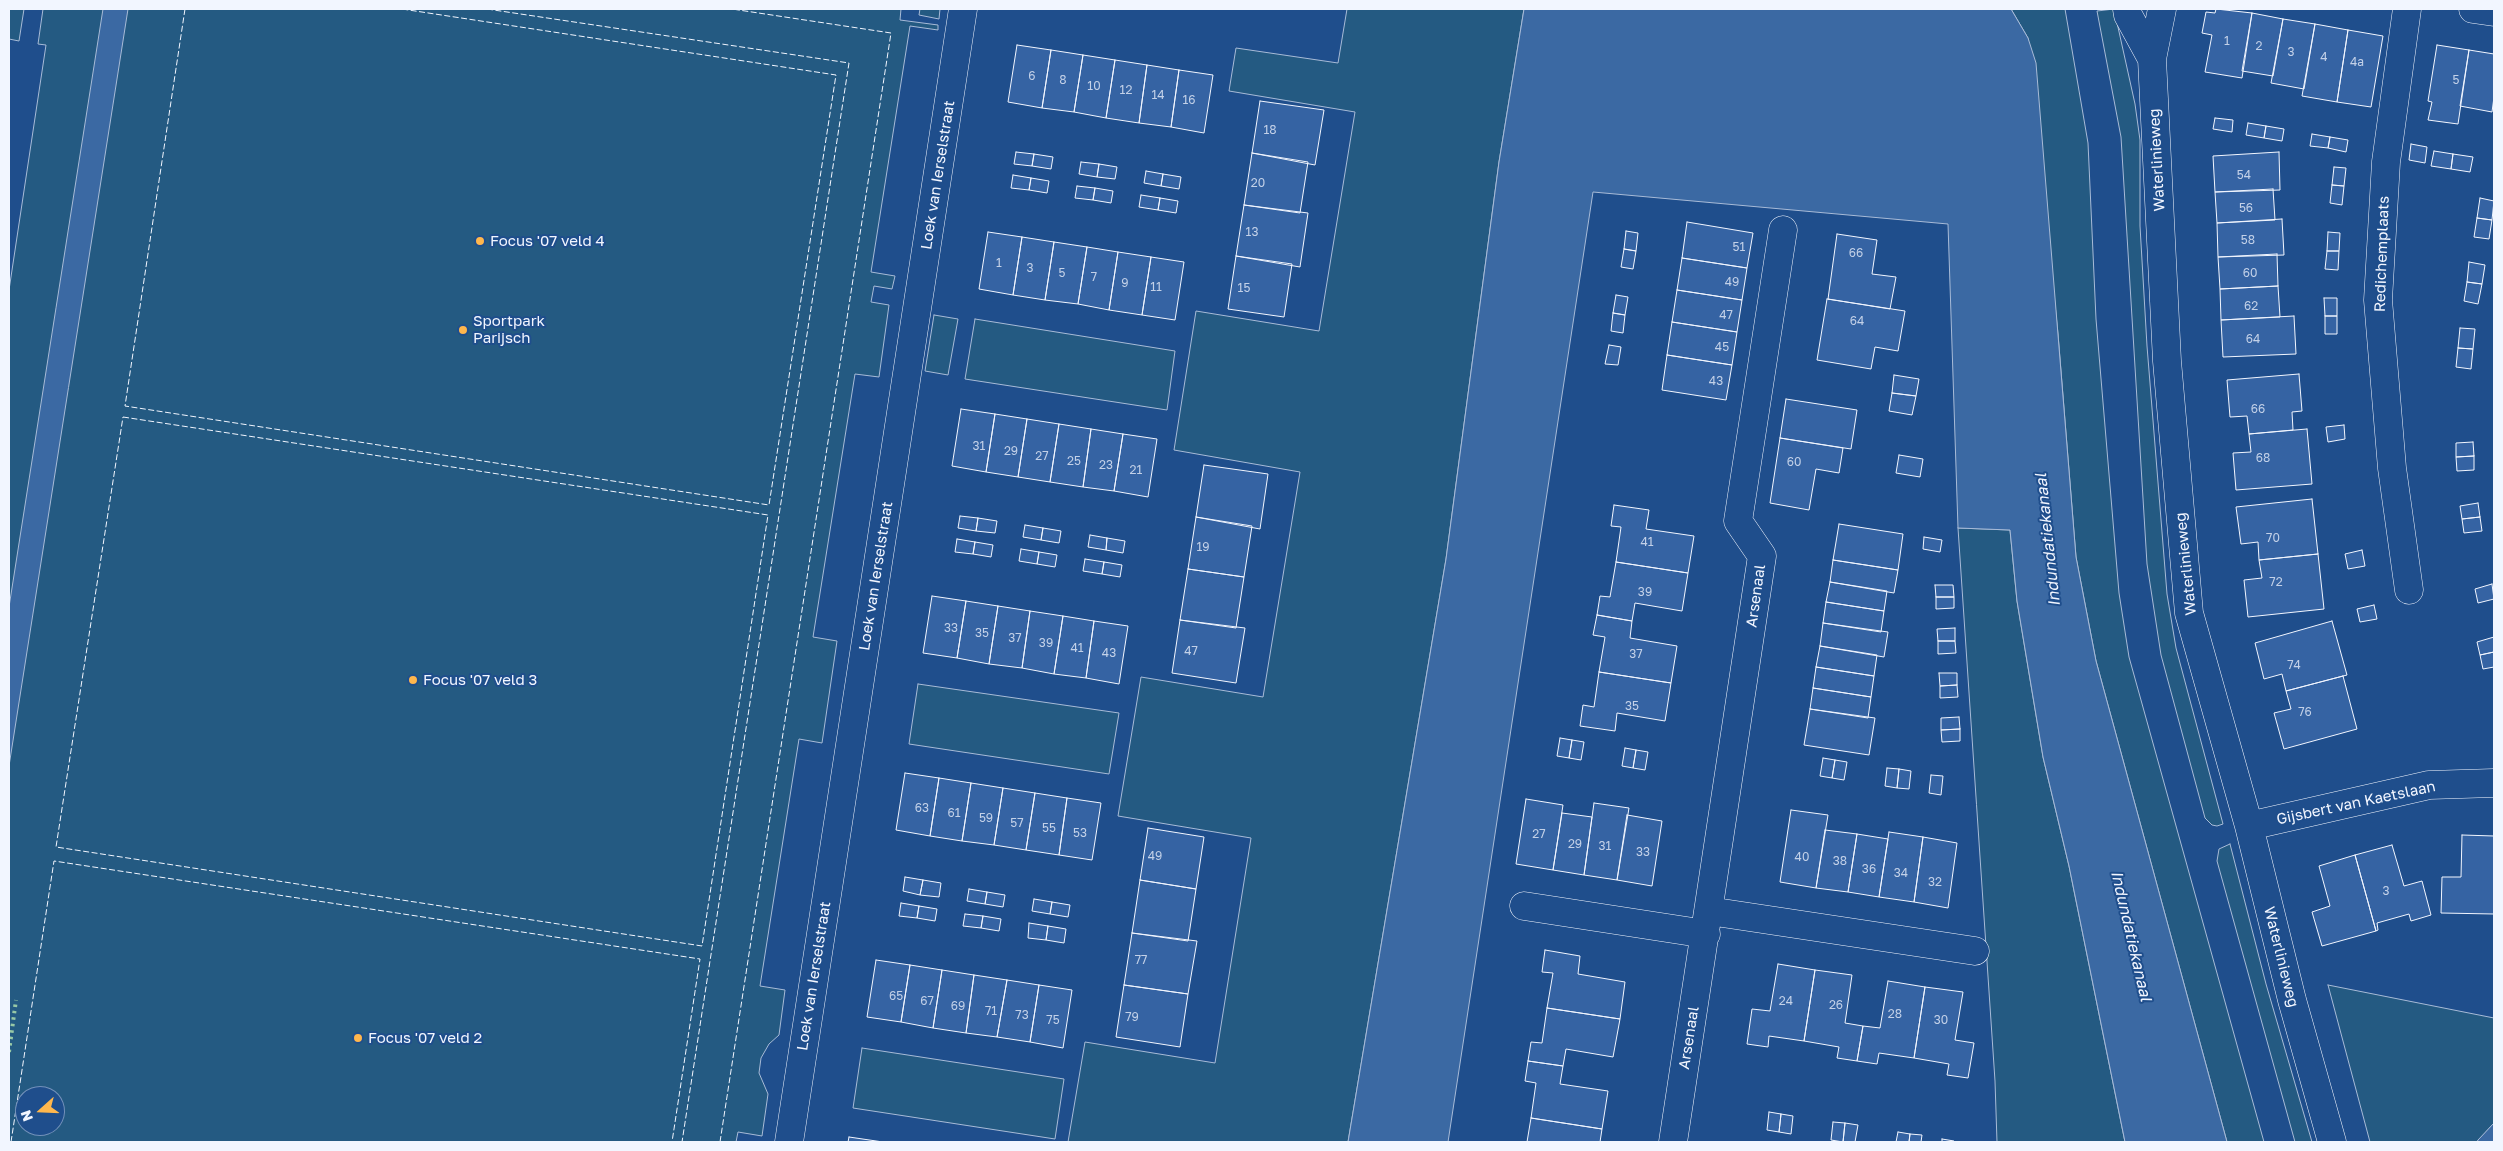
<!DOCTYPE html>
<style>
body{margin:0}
#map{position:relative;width:2503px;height:1151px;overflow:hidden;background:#1f4e8c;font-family:"Golos Text",sans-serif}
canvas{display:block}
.frame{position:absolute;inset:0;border:10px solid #f2f6ff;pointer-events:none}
.north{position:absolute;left:15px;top:1086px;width:50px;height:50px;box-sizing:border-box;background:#1f4e8c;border:1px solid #7391ba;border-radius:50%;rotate:250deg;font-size:14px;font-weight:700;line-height:20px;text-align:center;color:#f2f6ff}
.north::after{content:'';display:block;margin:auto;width:18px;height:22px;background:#ffb74d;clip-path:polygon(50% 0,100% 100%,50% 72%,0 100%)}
</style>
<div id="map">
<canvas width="2503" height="1151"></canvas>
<div class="frame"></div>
<div class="north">N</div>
</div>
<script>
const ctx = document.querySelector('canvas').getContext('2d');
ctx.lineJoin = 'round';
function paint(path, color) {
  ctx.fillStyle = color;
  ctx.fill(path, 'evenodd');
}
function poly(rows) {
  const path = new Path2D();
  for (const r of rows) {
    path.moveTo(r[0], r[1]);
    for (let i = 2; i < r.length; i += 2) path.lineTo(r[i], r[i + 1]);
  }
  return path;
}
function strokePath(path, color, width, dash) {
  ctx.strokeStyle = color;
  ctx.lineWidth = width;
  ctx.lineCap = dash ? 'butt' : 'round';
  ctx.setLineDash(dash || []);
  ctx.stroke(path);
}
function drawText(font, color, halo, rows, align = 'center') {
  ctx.font = font + ' "Golos Text",sans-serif';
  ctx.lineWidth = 4;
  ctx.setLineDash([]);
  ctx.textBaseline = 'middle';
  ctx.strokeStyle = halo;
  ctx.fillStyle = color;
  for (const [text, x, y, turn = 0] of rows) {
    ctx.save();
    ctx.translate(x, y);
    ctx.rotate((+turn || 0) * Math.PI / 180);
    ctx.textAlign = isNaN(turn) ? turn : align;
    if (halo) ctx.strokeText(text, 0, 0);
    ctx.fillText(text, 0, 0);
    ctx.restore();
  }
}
const green = poly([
 [9,9,24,9,19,41,9,39,9,9],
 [43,9,901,9,900,20,938,25,938,30,910,26,871,272,895,276,892,289,874,286,871,302,889,305,879,377,855,374,813,637,837,641,822,743,799,739,760,986,785,990,779,1035,769,1044,761,1058,759,1073,768,1094,762,1136,738,1132,736,1142,9,1142,9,290,46,45,38,44,43,9],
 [25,1096,55,1096,55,1126,25,1126,25,1096],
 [920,9,940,9,939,19,919,15,920,9],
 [1347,9,1524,9,1499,162,1446,559,1348,1142,1068,1142,1085,1042,1215,1063,1251,838,1118,816,1141,677,1263,697,1300,472,1174,450,1196,311,1319,331,1355,112,1229,91,1236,48,1338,63,1347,9],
 [2011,9,2065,9,2088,143,2096,319,2119,593,2129,657,2264,1142,2227,1142,2096,661,2076,557,2058,334,2028,38,2011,9],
 [2114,9,2135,104,2140,140,2140,226,2147,346,2167,594,2176,648,2223,824,2217,826,2212,825,2205,818,2161,655,2147,564,2121,137,2097,11,2114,9],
 [934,315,958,319,948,375,925,371,934,315],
 [975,319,1175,351,1167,410,965,379,975,319],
 [1958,528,2010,530,2017,601,2043,757,2069,866,2125,1142,1997,1142,1995,1081,1958,528],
 [918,684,1119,713,1109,774,909,744,918,684],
 [2230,844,2266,984,2312,1142,2295,1142,2217,861,2219,849,2230,844],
 [2328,985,2494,1018,2494,1123,2477,1142,2370,1142,2328,985],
 [862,1048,1064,1079,1055,1139,853,1108,862,1048]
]);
paint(green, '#245a82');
strokePath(green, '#a8bbd7', 1);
const water = poly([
 [103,9,128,9,9,766,9,607,103,9],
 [1524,9,2011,9,2028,38,2036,63,2076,557,2096,661,2227,1142,2125,1142,2069,866,2043,757,2017,601,2010,530,1958,528,1948,224,1593,192,1448,1142,1348,1142,1446,559,1499,162,1524,9],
 [2494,1123,2494,1142,2477,1142,2478,1140,2494,1123]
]);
paint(water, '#3b69a3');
strokePath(water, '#a8bbd7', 1);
const building = poly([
 [2216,9,2252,13,2242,78,2205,72,2212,35,2202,33,2206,12,2215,13,2216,9],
 [2252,13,2283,19,2273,76,2242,71,2252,13],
 [2283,19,2315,24,2304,89,2271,83,2283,19],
 [2315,24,2348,30,2337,102,2302,96,2315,24],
 [2348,30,2383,36,2371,107,2337,102,2348,30],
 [1017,45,1051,50,1042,108,1008,102,1017,45],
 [2437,45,2469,50,2458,124,2428,120,2432,102,2428,101,2437,45],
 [1051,50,1083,55,1074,112,1042,108,1051,50],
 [2469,50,2494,54,2494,97,2492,112,2460,106,2469,50],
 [1083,55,1115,60,1106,118,1074,112,1083,55],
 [1115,60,1147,65,1139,123,1106,118,1115,60],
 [1147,65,1179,70,1171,127,1139,123,1147,65],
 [1179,70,1213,75,1204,133,1171,127,1179,70],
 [1260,101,1324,110,1315,165,1252,153,1260,101],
 [2215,118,2233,120,2232,132,2213,129,2215,118],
 [2248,123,2266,126,2264,138,2246,135,2248,123],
 [2266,126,2284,129,2282,141,2264,138,2266,126],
 [2312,134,2330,137,2328,148,2310,146,2312,134],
 [2330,137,2348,140,2346,152,2328,148,2330,137],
 [2411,144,2427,147,2425,163,2409,160,2411,144],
 [2434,151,2453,154,2451,169,2431,166,2434,151],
 [1016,152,1034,154,1032,166,1014,164,1016,152],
 [2279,152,2280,190,2215,192,2213,156,2279,152],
 [1252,153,1308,162,1300,213,1244,205,1252,153],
 [1034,154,1053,157,1051,169,1032,166,1034,154],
 [2453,154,2473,157,2470,172,2451,169,2453,154],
 [1081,162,1099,164,1097,177,1079,174,1081,162],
 [1099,164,1117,167,1115,179,1097,177,1099,164],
 [2334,167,2346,168,2344,186,2332,185,2334,167],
 [1146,171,1163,174,1161,186,1144,183,1146,171],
 [1163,174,1181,177,1179,189,1161,186,1163,174],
 [1013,175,1031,178,1029,190,1011,188,1013,175],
 [1031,178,1049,181,1047,193,1029,190,1031,178],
 [2332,185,2344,186,2342,205,2330,203,2332,185],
 [1077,186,1095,188,1093,200,1075,198,1077,186],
 [1095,188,1113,191,1111,203,1093,200,1095,188],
 [2273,189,2275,220,2217,223,2215,192,2273,189],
 [1141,195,1160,198,1158,210,1139,207,1141,195],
 [1160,198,1178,201,1176,213,1158,210,1160,198],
 [2480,198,2494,201,2492,220,2477,218,2480,198],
 [1244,205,1308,213,1300,267,1236,256,1244,205],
 [2477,218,2492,220,2489,239,2474,237,2477,218],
 [2282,219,2284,255,2218,257,2217,223,2282,219],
 [1687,222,1753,233,1747,268,1682,258,1687,222],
 [1626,231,1638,233,1636,251,1624,249,1626,231],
 [988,232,1022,237,1013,295,979,289,988,232],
 [2328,232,2340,233,2339,251,2327,251,2328,232],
 [1837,234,1877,240,1872,274,1896,277,1890,309,1828,299,1837,234],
 [1022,237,1054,242,1045,300,1013,295,1022,237],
 [1054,242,1087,247,1078,304,1045,300,1054,242],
 [1087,247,1118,252,1109,310,1078,304,1087,247],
 [1624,249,1636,251,1633,269,1621,267,1624,249],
 [2327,251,2339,251,2338,270,2325,269,2327,251],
 [1118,252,1151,257,1142,315,1109,310,1118,252],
 [2277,254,2278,286,2220,289,2218,257,2277,254],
 [1236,256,1292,264,1284,317,1228,309,1236,256],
 [1151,257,1184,262,1175,320,1142,315,1151,257],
 [1682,258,1747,268,1742,300,1677,290,1682,258],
 [2469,262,2485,265,2482,284,2467,282,2469,262],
 [2467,282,2482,284,2478,304,2464,301,2467,282],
 [2278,286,2280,317,2221,320,2220,289,2278,286],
 [1677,290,1742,300,1737,332,1672,322,1677,290],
 [1616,295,1628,297,1625,315,1613,313,1616,295],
 [2324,298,2337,298,2337,316,2325,316,2324,298],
 [1827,299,1905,311,1898,351,1875,347,1871,369,1817,360,1827,299],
 [1613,313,1625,315,1623,333,1611,331,1613,313],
 [2294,316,2296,354,2223,357,2221,320,2294,316],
 [2325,316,2337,316,2337,334,2325,334,2325,316],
 [1672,322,1737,332,1732,365,1667,355,1672,322],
 [2460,328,2475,329,2473,349,2458,348,2460,328],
 [1609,345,1621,347,1618,365,1605,364,1609,345],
 [2458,348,2473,349,2471,369,2456,367,2458,348],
 [1667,355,1732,365,1726,400,1662,390,1667,355],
 [2299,374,2302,411,2292,412,2293,430,2249,434,2247,416,2230,417,2227,380,2299,374],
 [1894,375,1919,379,1916,396,1892,393,1894,375],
 [1892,393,1916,396,1912,415,1889,411,1892,393],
 [1786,399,1857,410,1851,449,1780,438,1786,399],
 [961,409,995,414,986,472,952,466,961,409],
 [995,414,1027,419,1018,477,986,472,995,414],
 [1027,419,1059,424,1050,482,1018,477,1027,419],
 [1059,424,1091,429,1083,487,1050,482,1059,424],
 [2344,425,2345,439,2328,442,2326,427,2344,425],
 [1091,429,1123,434,1114,491,1083,487,1091,429],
 [2307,429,2312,484,2236,490,2233,453,2251,452,2249,434,2307,429],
 [1123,434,1157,439,1148,497,1114,491,1123,434],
 [1780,438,1843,448,1839,473,1816,469,1809,510,1770,503,1780,438],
 [2473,442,2474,456,2456,457,2456,443,2473,442],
 [1899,455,1923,459,1920,477,1896,473,1899,455],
 [2474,456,2474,470,2457,471,2456,457,2474,456],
 [1204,465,1268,474,1260,529,1196,517,1204,465],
 [2312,499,2318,554,2259,560,2258,542,2241,544,2236,507,2312,499],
 [2478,503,2480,517,2462,519,2460,506,2478,503],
 [1614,505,1649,510,1646,529,1694,536,1688,573,1616,562,1621,527,1611,526,1614,505],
 [960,516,978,518,976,531,958,528,960,516],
 [1196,517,1252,526,1244,577,1188,569,1196,517],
 [2480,517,2482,531,2464,533,2462,519,2480,517],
 [978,518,997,521,995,533,976,531,978,518],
 [1839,524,1903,534,1898,570,1833,560,1839,524],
 [1025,525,1043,528,1041,540,1023,537,1025,525],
 [1043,528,1061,531,1059,543,1041,540,1043,528],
 [1090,535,1107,538,1106,550,1088,547,1090,535],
 [1924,537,1942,540,1940,552,1923,549,1924,537],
 [1107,538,1125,541,1123,553,1106,550,1107,538],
 [957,539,975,542,973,554,955,552,957,539],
 [975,542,993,545,991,557,973,554,975,542],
 [1021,549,1039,552,1037,564,1019,561,1021,549],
 [2362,550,2365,566,2348,569,2345,554,2362,550],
 [1039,552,1057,555,1055,567,1037,564,1039,552],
 [2318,554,2324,609,2248,617,2244,580,2262,578,2259,560,2318,554],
 [1085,559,1104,562,1102,574,1083,571,1085,559],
 [1833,560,1898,570,1894,593,1830,582,1833,560],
 [1104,562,1122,565,1120,577,1102,574,1104,562],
 [1616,562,1688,573,1682,611,1635,603,1632,621,1597,615,1600,596,1610,597,1616,562],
 [1188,569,1244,577,1236,628,1180,620,1188,569],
 [1830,582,1887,591,1884,611,1826,602,1830,582],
 [2492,584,2494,599,2478,603,2475,589,2492,584],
 [1935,585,1953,585,1954,597,1936,597,1935,585],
 [932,596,966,601,957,658,923,653,932,596],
 [1936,597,1954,597,1954,608,1936,609,1936,597],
 [966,601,998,606,989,664,957,658,966,601],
 [1826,602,1884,611,1881,632,1823,623,1826,602],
 [2374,605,2377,619,2360,622,2357,609,2374,605],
 [998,606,1030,611,1022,668,989,664,998,606],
 [1030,611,1063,616,1054,674,1022,668,1030,611],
 [1597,615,1632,621,1630,638,1677,646,1671,683,1599,672,1605,637,1593,635,1597,615],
 [1063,616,1094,621,1086,678,1054,674,1063,616],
 [1180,620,1245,628,1236,683,1172,673,1180,620],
 [1094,621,1128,626,1119,684,1086,678,1094,621],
 [2332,621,2347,675,2286,691,2282,674,2264,679,2255,643,2332,621],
 [1823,623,1888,632,1884,657,1820,646,1823,623],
 [1955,628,1955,641,1938,641,1937,629,1955,628],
 [2494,637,2494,652,2480,655,2477,642,2494,637],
 [1938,641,1955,641,1956,653,1938,654,1938,641],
 [1820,646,1877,655,1874,676,1816,667,1820,646],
 [2494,652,2494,667,2483,669,2480,655,2494,652],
 [1816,667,1874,676,1871,697,1813,688,1816,667],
 [1599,672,1671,683,1665,721,1617,713,1615,731,1580,726,1583,705,1594,707,1599,672],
 [1939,673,1957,673,1957,685,1940,686,1939,673],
 [2343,676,2357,729,2284,749,2274,713,2291,709,2286,691,2343,676],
 [1957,685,1958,697,1940,698,1940,686,1957,685],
 [1813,688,1871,697,1868,718,1810,709,1813,688],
 [1810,709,1875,718,1869,755,1804,745,1810,709],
 [1959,717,1960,729,1941,730,1941,718,1959,717],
 [1960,729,1960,741,1942,742,1941,730,1960,729],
 [1560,738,1572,740,1569,758,1557,756,1560,738],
 [1572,740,1584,742,1581,760,1569,758,1572,740],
 [1625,748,1636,750,1633,768,1622,766,1625,748],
 [1636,750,1648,752,1645,770,1633,768,1636,750],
 [1823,758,1835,760,1832,778,1820,776,1823,758],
 [1835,760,1847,762,1844,780,1832,778,1835,760],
 [1887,768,1899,769,1897,788,1885,786,1887,768],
 [1899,769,1911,771,1909,789,1897,788,1899,769],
 [905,773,939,778,930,836,896,830,905,773],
 [1931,775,1943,776,1941,795,1929,793,1931,775],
 [939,778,971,783,962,841,930,836,939,778],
 [971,783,1003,788,994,845,962,841,971,783],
 [1003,788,1035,793,1026,850,994,845,1003,788],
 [1035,793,1067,798,1059,855,1026,850,1035,793],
 [1067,798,1101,803,1092,860,1059,855,1067,798],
 [1526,799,1563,805,1553,870,1516,864,1526,799],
 [1594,803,1629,808,1617,880,1584,875,1594,803],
 [1791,810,1828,815,1816,888,1780,882,1791,810],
 [1562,813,1592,817,1584,875,1553,870,1562,813],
 [1627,815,1662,821,1652,886,1617,880,1627,815],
 [1148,828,1204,837,1196,889,1140,880,1148,828],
 [1825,830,1857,834,1848,892,1816,888,1825,830],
 [1889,832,1923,837,1914,902,1879,897,1889,832],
 [1857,834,1888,839,1879,897,1848,892,1857,834],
 [2462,835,2494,836,2494,914,2441,913,2442,877,2461,877,2462,835],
 [1923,837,1957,843,1948,908,1914,902,1923,837],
 [2392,845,2404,886,2422,881,2431,915,2411,921,2409,914,2377,923,2378,930,2376,931,2355,855,2392,845],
 [2355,855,2376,931,2322,946,2312,912,2330,906,2319,866,2355,855],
 [905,877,923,880,920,895,903,891,905,877],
 [923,880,941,883,939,897,920,895,923,880],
 [1140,880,1196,889,1188,941,1132,933,1140,880],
 [969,889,987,892,985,904,967,901,969,889],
 [987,892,1005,895,1003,907,985,904,987,892],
 [1034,899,1052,902,1050,914,1032,911,1034,899],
 [1052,902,1070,905,1068,917,1050,914,1052,902],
 [901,903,919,906,917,918,899,916,901,903],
 [919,906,937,909,935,921,917,918,919,906],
 [965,914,983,916,981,928,963,926,965,914],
 [983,916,1001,919,999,931,981,928,983,916],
 [1029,923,1048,926,1046,940,1028,938,1029,923],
 [1048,926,1066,929,1064,943,1046,940,1048,926],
 [1132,933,1197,941,1188,994,1124,985,1132,933],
 [1545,950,1580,956,1578,974,1625,982,1620,1019,1547,1008,1553,973,1542,972,1545,950],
 [876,960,910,965,901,1022,867,1017,876,960],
 [1778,964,1815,970,1804,1041,1769,1036,1768,1047,1747,1044,1752,1009,1770,1011,1778,964],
 [910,965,942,970,933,1028,901,1022,910,965],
 [942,970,974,975,966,1033,933,1028,942,970],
 [1815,970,1852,975,1845,1023,1863,1026,1857,1061,1837,1058,1839,1047,1804,1041,1815,970],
 [974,975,1007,980,997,1037,966,1033,974,975],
 [1007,980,1039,985,1030,1042,997,1037,1007,980],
 [1888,981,1925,987,1914,1058,1879,1053,1877,1064,1857,1061,1863,1026,1880,1028,1888,981],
 [1039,985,1072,990,1063,1048,1030,1042,1039,985],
 [1124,985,1188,994,1180,1047,1116,1037,1124,985],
 [1925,987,1963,992,1955,1040,1974,1043,1968,1078,1947,1075,1949,1064,1914,1058,1925,987],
 [1547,1008,1620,1019,1613,1057,1566,1049,1563,1066,1528,1061,1531,1042,1542,1043,1547,1008],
 [1528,1061,1563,1066,1560,1084,1608,1091,1602,1129,1531,1118,1536,1083,1525,1081,1528,1061],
 [1769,1112,1781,1114,1779,1132,1767,1130,1769,1112],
 [1781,1114,1793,1116,1791,1134,1779,1132,1781,1114],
 [1531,1118,1602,1129,1600,1142,1527,1142,1531,1118],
 [1833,1122,1845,1123,1843,1142,1831,1140,1833,1122],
 [1845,1123,1858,1125,1855,1142,1843,1142,1845,1123],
 [1898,1132,1910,1134,1909,1142,1896,1142,1898,1132],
 [1910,1134,1922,1135,1921,1142,1909,1142,1910,1134],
 [849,1137,883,1142,848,1142,849,1137],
 [1942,1139,1954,1141,1954,1142,1942,1142,1942,1139]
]);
paint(building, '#3563a3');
strokePath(building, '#f2f6ff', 1);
const minor = poly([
 [2127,9,2128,15,2152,59],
 [2162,9,2152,59,2167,361,2189,613,2249,826,2292,1000,2332,1142],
 [2407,9,2386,162,2378,300,2392,468,2409,590],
 [2473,9,2494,12],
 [2249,826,2429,785,2494,783],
 [1524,906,1706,934],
 [1709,911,1975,951],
 [789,1142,963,9],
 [1673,1142,1762,556,1738,521,1783,230]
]);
strokePath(minor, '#f2f6ff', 29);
strokePath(minor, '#1f4e8c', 28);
strokePath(poly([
 [9,1052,16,1000]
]), '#97c8a6', 4, [2.5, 4]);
strokePath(poly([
 [185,9,125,406,769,505,836,75,402,9],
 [487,9,849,63,682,1142],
 [123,417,768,515,702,946,56,847,123,417],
 [11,1142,54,861,700,959,672,1142],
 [720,1142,891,33,732,9]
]), '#f2f6ff', 1, [6, 2.5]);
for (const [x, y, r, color] of [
 [480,241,5,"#ffb74d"],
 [463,330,5,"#ffb74d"],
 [413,680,5,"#ffb74d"],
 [358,1038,5,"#ffb74d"]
]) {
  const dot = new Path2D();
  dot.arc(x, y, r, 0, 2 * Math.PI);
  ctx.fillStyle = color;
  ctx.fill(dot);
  strokePath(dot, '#1f4e8c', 2);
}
drawText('12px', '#c3d1e8', null, [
 ["1",2227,41],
 ["2",2259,46],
 ["3",2291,52],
 ["4",2324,57],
 ["4a",2357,62],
 ["6",1032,76],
 ["8",1063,80],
 ["5",2456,80],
 ["10",1094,86],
 ["12",1126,90],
 ["14",1158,95],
 ["16",1189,100],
 ["18",1270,130],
 ["54",2244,175],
 ["20",1258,183],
 ["56",2246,208],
 ["13",1252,232],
 ["58",2248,240],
 ["51",1739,247],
 ["66",1856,253],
 ["1",999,263],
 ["3",1030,268],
 ["5",1062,273],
 ["60",2250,273],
 ["7",1094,277],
 ["49",1732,282],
 ["9",1125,283],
 ["11",1156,287],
 ["15",1244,288],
 ["62",2251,306],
 ["47",1726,315],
 ["64",1857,321],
 ["64",2253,339],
 ["45",1722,347],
 ["43",1716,381],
 ["66",2258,409],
 ["31",979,446],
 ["29",1011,451],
 ["27",1042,456],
 ["68",2263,458],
 ["25",1074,461],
 ["60",1794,462],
 ["23",1106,465],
 ["21",1136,470],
 ["70",2273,538],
 ["41",1647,542],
 ["19",1203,547],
 ["72",2276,582],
 ["39",1645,592],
 ["33",951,628],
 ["35",982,633],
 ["37",1015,638],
 ["39",1046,643],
 ["41",1077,648],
 ["47",1191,651],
 ["43",1109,653],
 ["37",1636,654],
 ["74",2294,665],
 ["35",1632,706],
 ["76",2305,712],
 ["63",922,808],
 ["61",954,813],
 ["59",986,818],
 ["57",1017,823],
 ["55",1049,828],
 ["53",1080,833],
 ["27",1539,834],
 ["29",1575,844],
 ["31",1605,846],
 ["33",1643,852],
 ["49",1155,856],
 ["40",1802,857],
 ["38",1840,861],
 ["36",1869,869],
 ["34",1901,873],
 ["32",1935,882],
 ["3",2386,891],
 ["77",1141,960],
 ["65",896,996],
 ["67",927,1001],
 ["24",1786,1001],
 ["26",1836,1005],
 ["69",958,1006],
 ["71",991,1011],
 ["28",1895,1014],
 ["73",1022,1015],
 ["79",1132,1017],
 ["75",1053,1020],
 ["30",1941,1020]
]);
drawText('15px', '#f2f6ff', '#1f4e8c', [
 ["Waterlinieweg",2157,160,-93],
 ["Loek van Ierselstraat",938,175,-81],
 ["Redichemplaats",2382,254,-88],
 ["Waterlinieweg",2186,564,-96],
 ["Loek van Ierselstraat",876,576,-81],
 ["Arsenaal",1756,596,-82],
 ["Gijsbert van Kaetslaan",2356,803,-12],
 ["Waterlinieweg",2281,957,76],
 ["Loek van Ierselstraat",814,976,-81],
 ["Arsenaal",1689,1038,-81]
]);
drawText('15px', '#f2f6ff', '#1f4e8c', [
 ["Focus '07 veld 4",490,241],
 ["Sportpark",473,321],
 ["Parijsch",473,338],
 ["Focus '07 veld 3",423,680],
 ["Focus '07 veld 2",368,1038]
], 'left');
drawText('italic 16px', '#f2f6ff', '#1f4e8c', [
 ["Indundatiekanaal",2048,540,-96],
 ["Indundatiekanaal",2131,936,77]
]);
</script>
